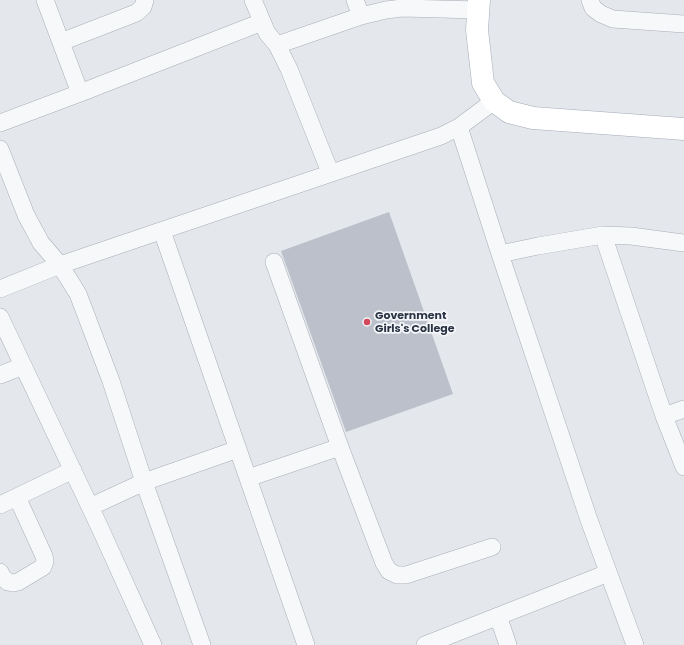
<!DOCTYPE html>
<style>
body{margin:0}
canvas{display:block;background:#e4e7ec}
</style>
<canvas width="684" height="645"></canvas>
<script>
const ctx = document.querySelector('canvas').getContext('2d');
ctx.lineJoin = 'round';
function paint(path, color) {
  ctx.fillStyle = color;
  ctx.fill(path, 'evenodd');
}
function poly(rows) {
  const path = new Path2D();
  for (const r of rows) {
    path.moveTo(r[0], r[1]);
    for (let i = 2; i < r.length; i += 2) path.lineTo(r[i], r[i + 1]);
  }
  return path;
}
function strokePath(path, color, width, dash) {
  ctx.strokeStyle = color;
  ctx.lineWidth = width;
  ctx.lineCap = dash ? 'butt' : 'round';
  ctx.setLineDash(dash || []);
  ctx.stroke(path);
}
function drawText(font, color, halo, rows, align = 'center') {
  ctx.font = font + ' Poppins,sans-serif';
  ctx.lineWidth = 3.5;
  ctx.setLineDash([]);
  ctx.textBaseline = 'middle';
  ctx.strokeStyle = halo;
  ctx.fillStyle = color;
  for (const [text, x, y, turn = 0] of rows) {
    ctx.save();
    ctx.translate(x, y);
    ctx.rotate((+turn || 0) * Math.PI / 180);
    ctx.textAlign = isNaN(turn) ? turn : align;
    if (halo) ctx.strokeText(text, 0, 0);
    ctx.fillText(text, 0, 0);
    ctx.restore();
  }
}
paint(poly([
 [389,212,453,394,346,432,281,251]
]), '#bbc0ca');
const minor = poly([
 [253,0,267,33,277,45,289,69,330,172],
 [355,0,361,16],
 [590,0,593,8,601,14,613,19,684,24],
 [61,42,136,13,143,7,145,0],
 [277,45,361,16,386,10,402,8,478,10],
 [80,93,262,22],
 [0,123,80,93,45,0],
 [459,127,500,254,589,520,635,645],
 [0,149,26,215,41,243,60,265,78,294,111,381,144,482,202,645],
 [162,231,306,645],
 [603,235,664,416],
 [500,254,538,246,603,235,631,236,684,243],
 [274,262,340,447,384,563,389,571,397,575,406,575,492,547],
 [0,289,60,265,441,136,459,127,494,101],
 [0,317,100,528,153,645],
 [0,375,23,366],
 [684,409,664,416,684,467],
 [248,478,340,447],
 [0,505,73,470],
 [90,507,144,482,238,449],
 [0,572,3,578,8,582,13,583,18,582,43,567,45,561,44,556,17,497],
 [498,616,508,645],
 [425,645,608,573]
]);
const major = poly([
 [479,0,477,30,483,83,494,101,509,112,533,118,684,129]
]);
strokePath(minor, '#a9aeb7', 18);
strokePath(major, '#a3abb8', 23);
strokePath(minor, '#f7f8fa', 17);
strokePath(major, '#fff', 22);
for (const [x, y, r, color] of [
 [367,322,4,"#d1495b"]
]) {
  const dot = new Path2D();
  dot.arc(x, y, r, 0, 2 * Math.PI);
  ctx.fillStyle = color;
  ctx.fill(dot);
  strokePath(dot, '#f4f6f9', 1.5);
}
drawText('bold 11px', '#2b3445', '#f4f6f9', [
 ["Government",375,316],
 ["Girls's College",375,329]
], 'left');
</script>
